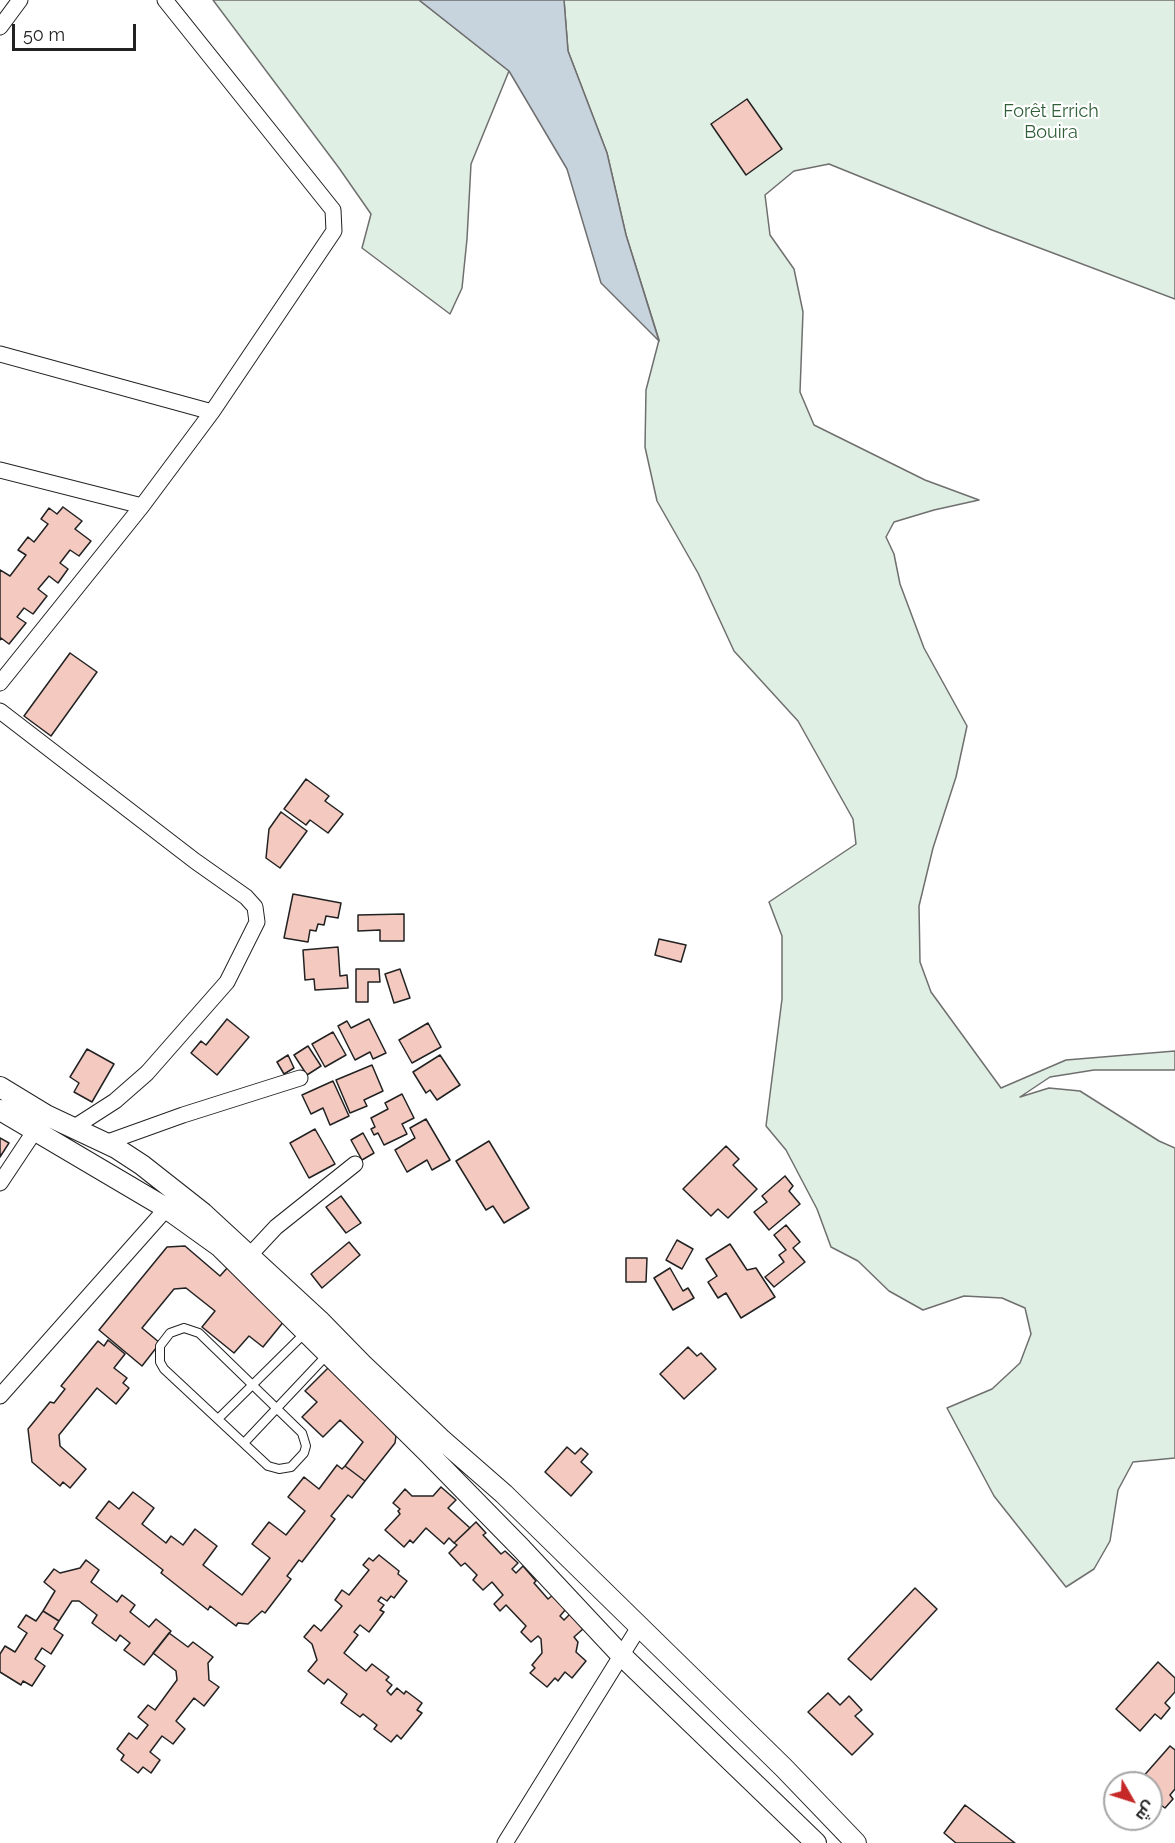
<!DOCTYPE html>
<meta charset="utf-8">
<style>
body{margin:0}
#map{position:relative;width:1175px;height:1843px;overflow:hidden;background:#fff;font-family:Raleway,Cairo,sans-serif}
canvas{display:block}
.north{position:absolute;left:1103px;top:1771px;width:60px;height:60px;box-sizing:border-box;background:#fff;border:2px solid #a7a7a7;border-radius:50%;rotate:129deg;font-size:16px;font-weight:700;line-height:24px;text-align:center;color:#222}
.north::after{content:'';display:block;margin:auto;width:21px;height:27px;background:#c62828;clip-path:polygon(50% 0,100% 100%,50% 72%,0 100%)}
.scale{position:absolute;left:12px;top:24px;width:124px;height:27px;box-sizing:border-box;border:3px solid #222;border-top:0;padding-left:8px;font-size:18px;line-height:21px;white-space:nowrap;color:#222;-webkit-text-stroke:4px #fff;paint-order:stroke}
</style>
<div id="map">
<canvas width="1175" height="1843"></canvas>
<div class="north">ش</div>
<div class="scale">50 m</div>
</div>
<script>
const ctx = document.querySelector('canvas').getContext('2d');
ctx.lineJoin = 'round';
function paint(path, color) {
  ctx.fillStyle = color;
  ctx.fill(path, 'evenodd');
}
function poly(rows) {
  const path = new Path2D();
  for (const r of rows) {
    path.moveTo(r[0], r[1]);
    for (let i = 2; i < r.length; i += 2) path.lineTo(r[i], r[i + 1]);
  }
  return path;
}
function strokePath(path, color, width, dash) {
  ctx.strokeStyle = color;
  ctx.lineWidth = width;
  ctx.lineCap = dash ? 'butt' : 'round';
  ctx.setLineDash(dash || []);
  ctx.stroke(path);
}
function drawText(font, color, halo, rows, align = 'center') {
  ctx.font = font + ' Raleway,sans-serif';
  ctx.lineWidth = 4.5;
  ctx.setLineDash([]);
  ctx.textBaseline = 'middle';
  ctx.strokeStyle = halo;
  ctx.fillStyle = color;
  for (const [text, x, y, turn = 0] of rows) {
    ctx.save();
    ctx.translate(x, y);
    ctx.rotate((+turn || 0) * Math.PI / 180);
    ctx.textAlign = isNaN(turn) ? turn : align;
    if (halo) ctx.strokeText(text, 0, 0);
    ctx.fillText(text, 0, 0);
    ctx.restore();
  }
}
const green = poly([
 [213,0,419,0,509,71,471,164,467,239,462,288,450,314,362,248,371,214,339,168,213,0],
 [564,0,1175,0,1175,299,992,230,829,164,794,171,765,195,770,235,794,269,803,312,800,392,814,425,925,480,979,500,934,510,894,522,886,537,894,554,900,584,924,648,967,726,956,777,933,848,919,906,920,962,931,992,1001,1088,1066,1060,1175,1051,1175,1070,1094,1070,1050,1077,1020,1097,1049,1088,1080,1091,1159,1141,1175,1148,1175,1458,1133,1462,1118,1490,1110,1541,1094,1569,1066,1587,994,1496,947,1408,992,1389,1020,1363,1031,1334,1025,1308,1002,1298,964,1296,923,1310,889,1291,858,1261,831,1247,817,1209,786,1150,766,1126,782,999,782,936,769,902,856,844,853,819,798,721,734,651,698,573,657,501,645,447,646,390,659,340,626,235,607,153,568,51,564,0]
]);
paint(green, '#e0efe3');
strokePath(green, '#6f6f6f', 1.5);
const water = poly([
 [419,0,564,0,568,51,607,153,626,235,659,341,601,283,567,169,509,71,419,0]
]);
paint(water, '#c7d3dd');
strokePath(water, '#6f6f6f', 1.5);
const building = poly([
 [747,99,782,149,746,175,711,124,747,99],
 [63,507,82,521,75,529,91,541,79,556,70,550,60,563,68,569,58,583,49,576,38,589,47,596,33,614,24,608,17,617,26,623,9,644,1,638,0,640,0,570,10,576,26,555,18,550,28,537,34,542,48,524,41,519,49,508,57,514,63,507],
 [70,653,97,672,51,736,24,716,70,653],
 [306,779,329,796,325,801,343,814,328,833,310,820,306,825,284,809,306,779],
 [281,812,307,831,280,868,266,858,269,829,281,812],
 [293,894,341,903,338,918,326,916,324,925,318,924,316,931,310,930,308,942,284,938,293,894],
 [404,914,404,941,380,941,380,930,358,931,358,915,404,914],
 [659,939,686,945,681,962,655,955,659,939],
 [338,947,340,976,347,975,348,988,315,990,314,979,305,980,303,950,338,947],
 [356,969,379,969,380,982,368,982,368,1002,356,1002,356,969],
 [400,969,410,998,394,1003,385,974,400,969],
 [227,1019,249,1037,217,1075,191,1053,201,1041,206,1045,227,1019],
 [369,1019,386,1053,373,1059,370,1052,355,1060,338,1026,347,1021,351,1028,369,1019],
 [428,1023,441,1047,412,1063,399,1040,428,1023],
 [333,1032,346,1055,325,1067,312,1044,333,1032],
 [308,1046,321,1066,307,1075,294,1055,308,1046],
 [87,1049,114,1064,92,1102,74,1092,79,1083,70,1077,87,1049],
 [288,1055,294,1068,284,1074,277,1062,288,1055],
 [440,1055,460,1085,437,1100,430,1090,426,1093,413,1072,440,1055],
 [372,1065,383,1091,364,1100,367,1106,350,1113,336,1080,372,1065],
 [333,1081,349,1116,330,1125,323,1108,311,1114,302,1095,333,1081],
 [402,1094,414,1118,402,1124,407,1134,384,1145,378,1133,374,1135,371,1129,375,1127,371,1118,388,1109,385,1103,402,1094],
 [426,1119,450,1160,432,1170,427,1160,407,1172,395,1150,415,1138,410,1128,426,1119],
 [315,1129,335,1164,309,1178,290,1143,315,1129],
 [363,1133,374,1153,362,1160,351,1140,363,1133],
 [0,1138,9,1143,0,1157,0,1138],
 [489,1141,529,1208,504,1223,493,1206,486,1210,456,1161,489,1141],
 [726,1146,739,1159,733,1165,757,1189,728,1218,718,1209,711,1216,683,1189,726,1146],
 [785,1176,793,1186,789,1191,800,1204,769,1230,754,1212,767,1202,762,1196,785,1176],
 [341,1196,361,1223,346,1233,326,1207,341,1196],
 [786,1225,800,1242,793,1248,805,1262,774,1287,765,1277,784,1262,779,1255,786,1250,774,1235,786,1225],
 [677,1240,693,1249,682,1269,666,1260,677,1240],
 [349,1242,360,1255,322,1288,311,1274,349,1242],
 [730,1244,747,1270,756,1268,775,1297,741,1318,726,1293,718,1298,708,1282,717,1276,706,1259,730,1244],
 [185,1246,220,1276,228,1267,254,1288,251,1292,285,1320,263,1347,249,1336,234,1353,202,1327,215,1311,186,1288,174,1289,142,1328,160,1343,142,1366,99,1330,167,1247,185,1246],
 [626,1258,647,1258,646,1282,626,1282,626,1258],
 [670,1268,683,1291,688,1288,694,1298,673,1310,654,1278,670,1268],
 [108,1340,125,1354,114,1368,127,1378,123,1383,129,1388,116,1404,97,1388,59,1435,60,1446,86,1469,70,1488,63,1482,60,1486,32,1462,28,1429,50,1402,54,1403,65,1389,61,1386,98,1341,104,1346,108,1340],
 [688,1347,697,1356,701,1353,716,1369,684,1399,660,1374,688,1347],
 [330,1366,396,1436,395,1443,365,1481,345,1466,363,1442,340,1420,323,1437,302,1417,317,1402,305,1391,330,1366],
 [567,1447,575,1454,581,1448,588,1454,581,1462,592,1472,571,1496,545,1472,567,1447],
 [337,1465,342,1469,345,1466,365,1481,352,1498,348,1495,331,1516,335,1519,302,1562,299,1560,287,1576,291,1579,265,1613,262,1611,248,1624,238,1623,236,1626,210,1606,208,1610,161,1573,163,1570,96,1518,109,1501,119,1509,133,1492,154,1508,142,1524,166,1543,171,1536,183,1545,195,1529,217,1546,203,1565,242,1595,270,1558,252,1544,269,1522,286,1535,305,1511,288,1497,304,1477,319,1489,337,1465],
 [441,1487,456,1500,448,1508,470,1528,454,1543,449,1538,444,1544,426,1528,413,1543,410,1540,404,1547,385,1530,400,1514,398,1511,400,1509,393,1503,405,1489,412,1496,433,1496,441,1487],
 [476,1522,486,1533,483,1535,501,1554,505,1551,518,1563,512,1569,516,1573,523,1566,536,1581,534,1583,548,1599,553,1595,566,1609,560,1616,564,1620,570,1614,583,1629,574,1637,578,1642,576,1652,586,1661,572,1678,565,1672,558,1681,555,1678,547,1687,530,1673,535,1668,532,1665,542,1653,541,1639,538,1636,531,1642,521,1632,526,1626,506,1605,500,1611,494,1604,503,1595,492,1582,483,1590,473,1580,477,1575,465,1563,461,1566,449,1553,457,1545,454,1543,476,1522],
 [379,1555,399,1571,398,1574,407,1581,394,1598,391,1596,387,1601,381,1597,378,1601,384,1605,380,1610,384,1612,369,1632,360,1625,354,1632,358,1635,344,1653,366,1671,372,1664,389,1677,386,1680,392,1685,387,1691,391,1695,397,1688,404,1694,406,1691,422,1703,417,1710,422,1713,401,1739,397,1735,391,1742,374,1729,377,1725,363,1714,360,1717,341,1703,347,1694,328,1679,324,1684,308,1671,317,1660,312,1644,304,1637,314,1625,321,1631,342,1606,335,1600,342,1590,349,1595,369,1570,363,1565,369,1558,373,1561,379,1555],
 [86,1560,99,1570,91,1582,117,1602,122,1595,135,1605,130,1612,149,1627,156,1619,171,1631,144,1665,124,1650,130,1643,120,1635,116,1641,92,1623,97,1615,79,1601,72,1601,59,1621,43,1611,55,1591,44,1582,54,1569,60,1573,80,1568,86,1560],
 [915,1588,937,1609,871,1680,848,1659,915,1588],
 [43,1611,59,1621,54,1629,63,1635,51,1654,42,1648,35,1659,45,1666,32,1686,23,1681,21,1685,0,1672,0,1654,5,1646,15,1652,27,1633,18,1627,26,1615,36,1621,43,1611],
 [169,1633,188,1647,193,1642,213,1657,208,1663,209,1680,219,1687,204,1706,194,1698,176,1721,185,1729,173,1744,162,1736,150,1752,160,1760,151,1773,143,1767,138,1773,121,1760,124,1755,117,1749,129,1733,137,1739,148,1725,138,1717,148,1705,155,1710,177,1680,176,1671,153,1653,169,1633],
 [1158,1662,1175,1678,1175,1692,1165,1703,1170,1708,1161,1719,1155,1714,1140,1731,1116,1709,1158,1662],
 [828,1693,840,1705,849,1696,862,1710,855,1716,873,1734,852,1755,808,1712,828,1693],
 [1170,1746,1175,1750,1175,1789,1170,1795,1173,1799,1165,1808,1161,1805,1153,1814,1151,1812,1151,1791,1153,1789,1151,1783,1146,1783,1141,1779,1170,1746],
 [965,1805,1015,1843,956,1843,944,1833,965,1805]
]);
paint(building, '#f3c9c0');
strokePath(building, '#222', 1.5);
const service = poly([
 [184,1328,199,1333,302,1433,306,1446,304,1453,291,1467,279,1469,268,1466,164,1369,160,1362,160,1346,170,1333,184,1328],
 [218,1419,305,1333],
 [244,1443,326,1356]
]);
const minor = poly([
 [0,27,20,0],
 [0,354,212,412,334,231,333,210,165,0],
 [0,470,142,506],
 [0,683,142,506,212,412],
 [0,711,195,861,246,897,255,907,257,922,227,982,147,1073,115,1101,73,1128],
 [105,1143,183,1115,300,1078],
 [0,1183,40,1123],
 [249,1256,276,1227,355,1164],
 [0,1396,174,1200],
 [505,1843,639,1627]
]);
const tertiary = poly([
 [0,1087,46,1115,116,1148,142,1165,203,1213,319,1320,362,1364,441,1439,504,1494,784,1768,856,1843],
 [0,1110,166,1208,219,1246,429,1454,521,1548,621,1655,816,1843]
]);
strokePath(service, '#222', 10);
strokePath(minor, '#222', 17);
strokePath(tertiary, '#222', 22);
strokePath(service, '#fff', 8);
strokePath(minor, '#fff', 15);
strokePath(tertiary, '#fff', 20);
drawText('18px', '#2f5e38', '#fff', [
 ["Forêt Errich",1051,112],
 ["Bouira",1051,133]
]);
</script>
